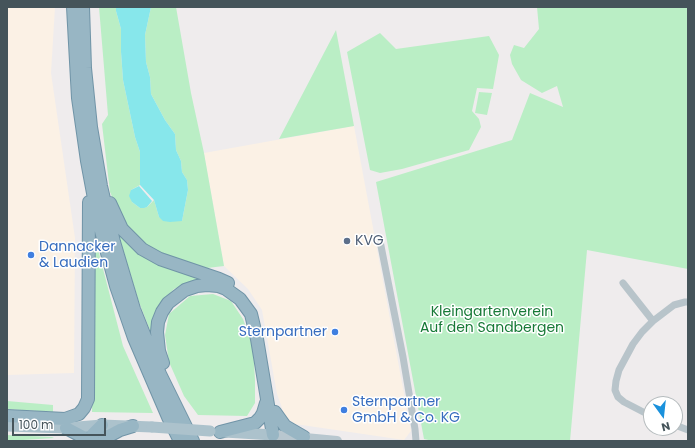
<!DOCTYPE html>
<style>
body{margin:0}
#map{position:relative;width:695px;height:448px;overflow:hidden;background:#efeced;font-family:Poppins,sans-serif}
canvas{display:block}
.frame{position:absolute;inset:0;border:8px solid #45545a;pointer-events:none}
.north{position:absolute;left:643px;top:396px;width:40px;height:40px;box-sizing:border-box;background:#fff;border:1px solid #b5bbbd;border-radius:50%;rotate:165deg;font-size:11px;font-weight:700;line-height:16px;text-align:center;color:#45545a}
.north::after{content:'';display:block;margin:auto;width:14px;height:18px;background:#1a91dc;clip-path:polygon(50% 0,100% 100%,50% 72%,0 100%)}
.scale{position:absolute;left:12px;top:418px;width:94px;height:18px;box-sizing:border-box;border:2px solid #45545a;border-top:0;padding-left:5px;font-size:12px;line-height:14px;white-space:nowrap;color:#45545a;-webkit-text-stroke:3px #fff;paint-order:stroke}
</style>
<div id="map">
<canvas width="695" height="448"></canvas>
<div class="frame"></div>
<div class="north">N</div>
<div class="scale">100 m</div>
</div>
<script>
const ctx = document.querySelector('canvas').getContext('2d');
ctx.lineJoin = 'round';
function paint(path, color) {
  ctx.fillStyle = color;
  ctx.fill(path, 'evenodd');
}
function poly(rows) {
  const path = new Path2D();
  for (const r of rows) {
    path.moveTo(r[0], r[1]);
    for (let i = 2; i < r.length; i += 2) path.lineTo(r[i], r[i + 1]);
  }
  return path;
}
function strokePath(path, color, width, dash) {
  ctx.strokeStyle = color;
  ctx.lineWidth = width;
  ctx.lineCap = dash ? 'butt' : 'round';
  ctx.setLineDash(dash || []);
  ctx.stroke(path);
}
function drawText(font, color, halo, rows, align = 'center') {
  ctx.font = font + ' Poppins,sans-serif';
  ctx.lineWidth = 3;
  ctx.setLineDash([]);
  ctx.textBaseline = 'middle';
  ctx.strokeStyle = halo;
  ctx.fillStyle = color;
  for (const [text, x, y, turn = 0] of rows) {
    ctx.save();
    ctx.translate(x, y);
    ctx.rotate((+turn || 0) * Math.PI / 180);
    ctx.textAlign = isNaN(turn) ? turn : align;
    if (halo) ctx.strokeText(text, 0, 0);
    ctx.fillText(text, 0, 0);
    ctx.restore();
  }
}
paint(poly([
 [7,7,55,7,51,73,75,238,74,373,7,375],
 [354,126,411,431,404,440,295,424,285,416,277,394,262,310,248,289,224,266,204,153]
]), '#fbf1e5');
paint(poly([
 [99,7,116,7,116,11,121,29,121,52,123,80,135,137,140,152,140,185,131,190,132,202,140,208,147,207,154,200,159,217,182,221,188,190,187,180,182,172,181,161,176,150,175,134,165,120,151,94,150,77,146,62,145,35,151,7,176,7,191,93,204,153,224,266,207,268,181,262,145,246,125,227,110,192,102,124,108,115],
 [537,7,688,7,688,269,587,250,570,441,433,441,424,439,376,182,512,140,530,93,563,107,557,86,542,93,521,80,512,64,510,55,514,45,524,48,539,29],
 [336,30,354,126,279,139],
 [380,33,396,49,489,36,499,55,493,89,477,88,472,111,479,119,481,127,469,150,402,169,380,173,370,170,347,52],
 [479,92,492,93,487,115,475,113],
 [116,227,206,279,190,282,174,289,162,302,153,338,139,302],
 [94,234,123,346,153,413,92,412],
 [213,294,231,301,243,319,253,346,255,380,255,403,247,416,198,415,184,396,169,362,165,335,169,314,190,296],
 [7,401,53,405,53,412,7,409],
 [7,435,52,437,54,438,7,441]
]), '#baeec5');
paint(poly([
 [116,7,151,7,145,35,146,62,150,77,151,94,165,120,175,134,176,150,181,161,182,172,187,180,188,190,182,221,170,222,163,221,159,217,154,200,140,185,140,152,135,137,123,80,121,52,121,29,116,11],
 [139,186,152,201,147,207,144,208,140,208,132,202,129,196,131,190]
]), '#87e7eb');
const trunk = poly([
 [73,7,78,98,87,161,98,220,116,286,134,338,168,417,180,441],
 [83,7,85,68,91,127,101,186,114,242,134,309,160,374,193,441],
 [110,203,122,229,142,249,160,259,219,279,228,283],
 [163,363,159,351,157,332,158,322,162,312,168,303,185,290,197,286,207,285,218,286,226,289,240,299,251,314,257,339,273,435],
 [275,412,285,426,304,437],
 [7,416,65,419,79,414,84,408,88,399,89,202],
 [66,428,83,437,88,441],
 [220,432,255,423,260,418,263,413,266,403],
 [91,441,93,434,102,425],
 [103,441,107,437,120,430,133,426]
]);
strokePath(trunk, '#7094a7', 14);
strokePath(poly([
 [380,241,403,357,415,429,416,441],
 [623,283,653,321],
 [651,416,624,402,618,397,615,390,616,381,619,370,633,344,642,332,653,321,674,305,685,302,688,302],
 [675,425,688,430]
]), '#b8c4ca', 7);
strokePath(poly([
 [273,435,337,441]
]), '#b8c7cf', 10);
strokePath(poly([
 [7,426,66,428,102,425,152,427],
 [225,432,273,435]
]), '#acc2cc', 11);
strokePath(trunk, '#98b6c4', 12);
strokePath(poly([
 [152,427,210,431]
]), '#acc2cc', 11);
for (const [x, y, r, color] of [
 [347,241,4,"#5c6f8a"],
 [31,255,4,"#3f7fe0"],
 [335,332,4,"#3f7fe0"],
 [344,410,4,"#3f7fe0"]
]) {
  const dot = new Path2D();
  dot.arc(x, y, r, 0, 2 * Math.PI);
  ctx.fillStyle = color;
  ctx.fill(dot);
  strokePath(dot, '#fff', 1.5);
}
drawText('14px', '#4e5e75', '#fff', [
 ["KVG",355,241]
], 'left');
drawText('14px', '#366cbe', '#fff', [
 ["Dannacker",39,247],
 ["& Laudien",39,263],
 ["Sternpartner",327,332,"right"],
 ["Sternpartner",352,402],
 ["GmbH & Co. KG",352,418]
], 'left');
drawText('14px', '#177a37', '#fff', [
 ["Kleingartenverein",492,312],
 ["Auf den Sandbergen",492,328]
]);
</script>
